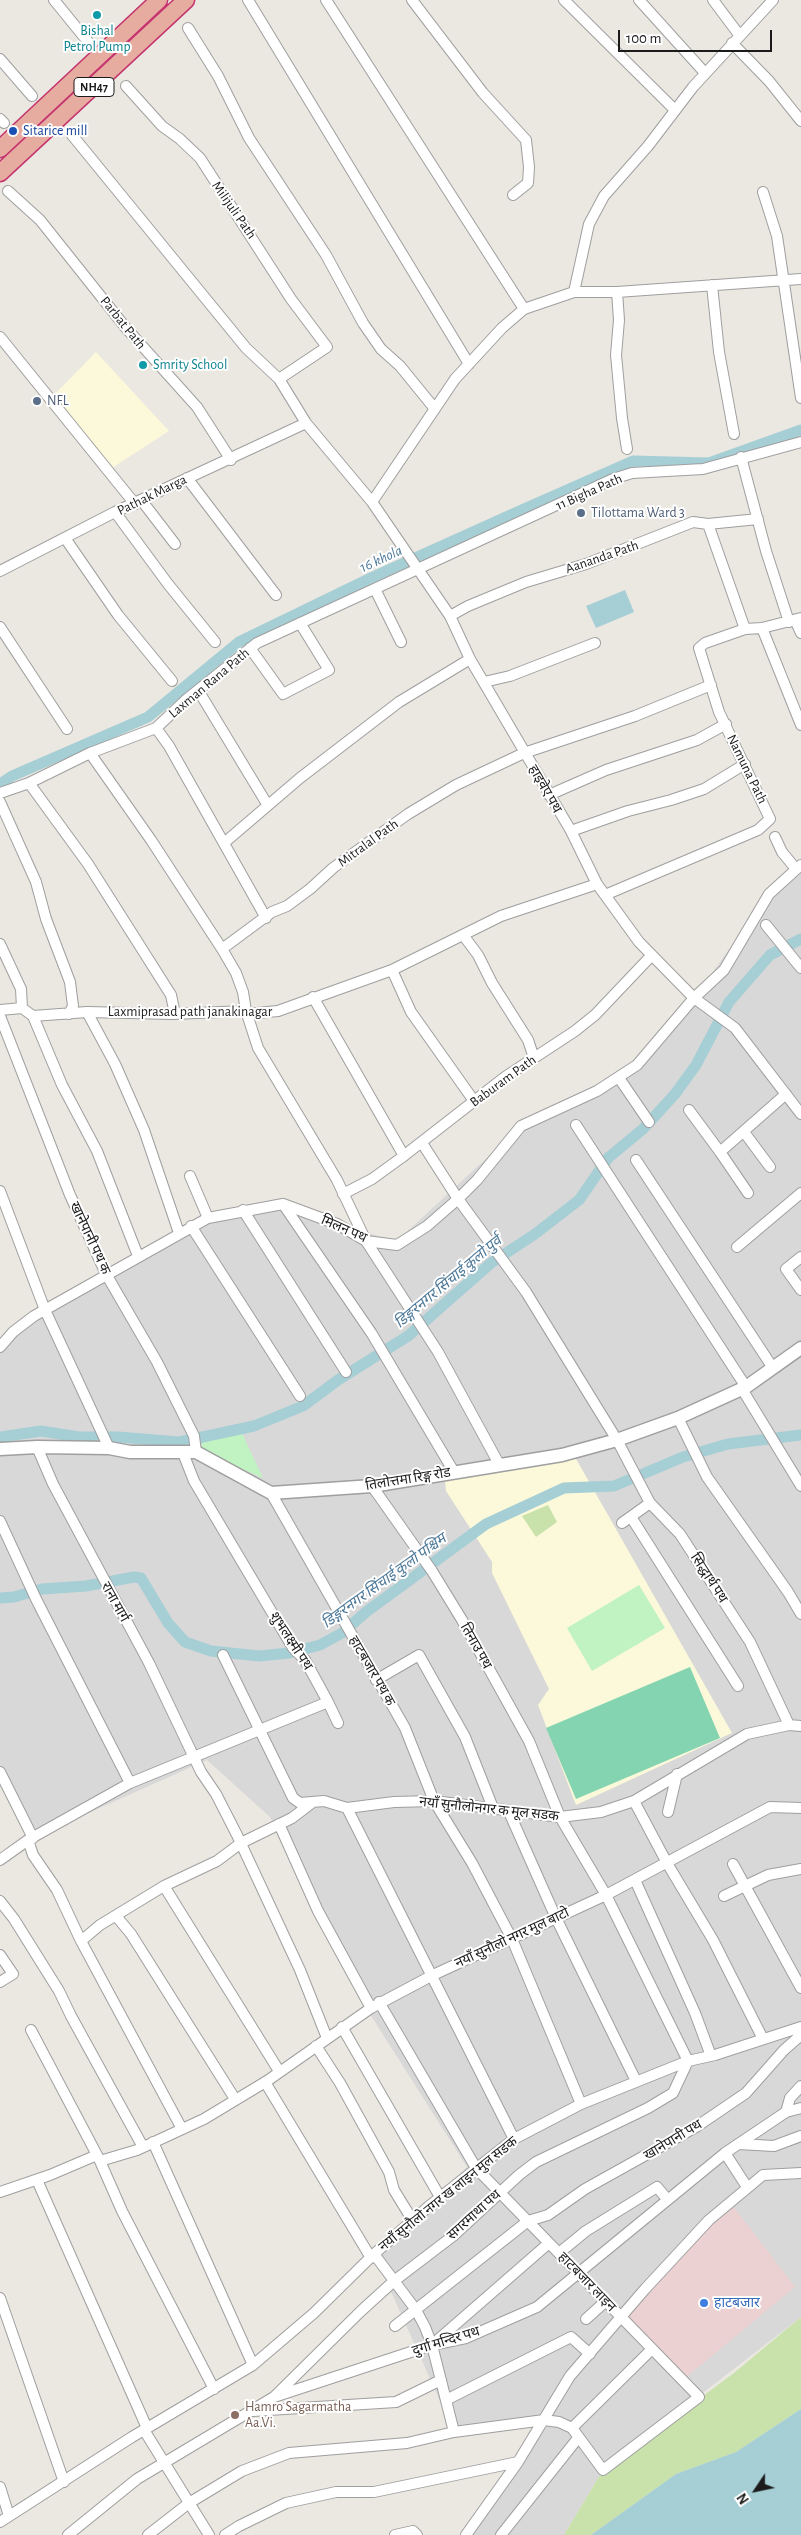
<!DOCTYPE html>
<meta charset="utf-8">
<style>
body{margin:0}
#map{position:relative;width:801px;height:2535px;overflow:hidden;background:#ebe7e1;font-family:"Alegreya Sans",sans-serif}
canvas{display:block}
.north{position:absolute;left:731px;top:2465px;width:50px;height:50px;-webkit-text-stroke:4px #fff;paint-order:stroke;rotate:236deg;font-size:14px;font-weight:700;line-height:20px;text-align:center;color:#1b1b1b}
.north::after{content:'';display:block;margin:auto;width:18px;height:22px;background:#1b1b1b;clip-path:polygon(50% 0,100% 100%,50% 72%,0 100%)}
.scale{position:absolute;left:618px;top:30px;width:154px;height:22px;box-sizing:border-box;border:2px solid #1b1b1b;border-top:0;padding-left:6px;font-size:15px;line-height:18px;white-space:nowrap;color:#1b1b1b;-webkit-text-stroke:4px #fff;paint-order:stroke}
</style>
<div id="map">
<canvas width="801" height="2535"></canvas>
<div class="north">N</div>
<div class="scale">100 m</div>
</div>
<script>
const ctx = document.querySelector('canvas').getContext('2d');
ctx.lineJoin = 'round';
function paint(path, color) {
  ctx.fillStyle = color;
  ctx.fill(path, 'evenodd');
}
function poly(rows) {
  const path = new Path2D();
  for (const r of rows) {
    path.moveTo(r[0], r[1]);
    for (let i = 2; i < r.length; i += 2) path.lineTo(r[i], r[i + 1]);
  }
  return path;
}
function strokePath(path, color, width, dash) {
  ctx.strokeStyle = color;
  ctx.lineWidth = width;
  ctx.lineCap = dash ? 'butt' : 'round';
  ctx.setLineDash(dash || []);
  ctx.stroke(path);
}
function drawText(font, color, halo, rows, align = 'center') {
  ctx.font = font + ' "Alegreya Sans","Noto Sans Devanagari",sans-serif';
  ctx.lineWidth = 4;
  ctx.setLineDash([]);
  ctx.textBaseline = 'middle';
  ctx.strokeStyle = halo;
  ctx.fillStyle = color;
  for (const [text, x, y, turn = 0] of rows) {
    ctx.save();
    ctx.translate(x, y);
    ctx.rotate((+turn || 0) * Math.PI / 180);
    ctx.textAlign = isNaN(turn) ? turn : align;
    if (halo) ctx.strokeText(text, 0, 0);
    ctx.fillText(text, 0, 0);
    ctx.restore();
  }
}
paint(poly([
 [801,866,801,2317,603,2470,564,2535,465,2535,543,2420,454,2432,374,2254,467,2167,363,2003,270,1817,207,1760,28,1840,0,1784,0,1339,15,1327,191,1226,283,1204,396,1242,521,1126,619,1078,694,998,769,894]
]), '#d9d8d8');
paint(poly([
 [730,2202,795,2287,684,2379,621,2317]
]), '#ebd1d2');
paint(poly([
 [96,352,169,431,115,466,109,472,51,398],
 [575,1457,732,1733,576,1805,538,1705,549,1689,492,1573,492,1562,446,1491,445,1481]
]), '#fbf9da');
paint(poly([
 [548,1505,557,1522,536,1537,522,1516],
 [801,2317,801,2409,736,2452,676,2474,591,2535,564,2535,603,2470,734,2373]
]), '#c9e2ab');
paint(poly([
 [240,1429,263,1478,202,1452,202,1438],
 [639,1585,665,1628,592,1671,567,1628]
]), '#c0f3c1');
paint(poly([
 [690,1667,720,1738,576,1799,546,1728]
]), '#85d4b1');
paint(poly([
 [625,590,634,612,596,628,586,606],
 [801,2409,801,2535,591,2535,676,2474,736,2452]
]), '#a5ced5');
strokePath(poly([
 [0,784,12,776,148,717,239,642,373,577,515,513,633,461,709,463,801,430],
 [0,1437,41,1431,79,1437,118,1437,179,1442,254,1426,303,1406,338,1380,408,1336,491,1263,535,1234,579,1200,608,1158,643,1129,675,1094,696,1065,729,1002,770,955,801,939],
 [0,1598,14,1597,42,1589,86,1586,134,1577,141,1578,168,1623,185,1642,211,1651,259,1656,289,1653,320,1645,342,1633,366,1612,486,1524,564,1488,614,1486,683,1457,728,1444,801,1435]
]), '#a5ced5', 11);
const minor = poly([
 [54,0,89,43],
 [248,0,469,364],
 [326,0,524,309],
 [412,0,483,93,526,140,529,167,528,183,513,195],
 [564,0,675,110],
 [639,0,705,73],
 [713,0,740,36],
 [188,28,218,76,249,138,326,255,363,323,381,349,400,366,435,409],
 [732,43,769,81,801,121],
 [0,59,32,96],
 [126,86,162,126,180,139,200,158,291,299,327,347,279,379],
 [0,119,4,123],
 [72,135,246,348,279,379,306,423,372,502,450,616,470,659,571,831,597,884,639,942,694,998,735,1028,801,1114],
 [8,191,40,220,126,328,197,407,231,460],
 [763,192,777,236,801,398],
 [712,285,719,352,734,434],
 [574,292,589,224,604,196,648,146,693,87,773,0],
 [617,292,619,320,616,355,622,418,627,449],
 [0,337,135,504],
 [741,457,766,551,789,622],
 [187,478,276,595],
 [142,501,175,544],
 [372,502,455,379,502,328,524,309,574,292,617,292,801,279],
 [115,512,168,584,215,642],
 [708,524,745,629],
 [65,538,118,615,172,681],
 [0,571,115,512,306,423],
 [375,589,401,642],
 [450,616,468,606,526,582,586,564,693,522,708,524,758,519],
 [795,620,801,633],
 [0,627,67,729],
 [762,628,801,725],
 [250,648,283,694,329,670,300,623],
 [484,682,510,676,595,643],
 [198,690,267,804],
 [156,728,169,746,266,918],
 [90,753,151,840,222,949,236,973,243,992,246,1011],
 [29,783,88,864,171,995,175,1014],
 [0,793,29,783,90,753,156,728,187,699,257,643,613,479,632,473,703,469,801,442],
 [549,795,606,770,697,740,726,724],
 [0,802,36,882,46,919,70,982,73,1006,69,1014],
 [571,831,628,811,671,800,704,789,745,764],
 [775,837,782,852,796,869],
 [224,843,300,778,399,702,470,659],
 [605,895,758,830,770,819,719,712,699,648,705,643,745,629,762,628,801,618],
 [766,925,801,968],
 [463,935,478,955,492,983,528,1040,534,1058],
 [0,944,21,989,22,1008],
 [222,949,272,912,287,906,310,889,333,868,408,814,456,785,524,753,635,716,711,685],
 [392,970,411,1012,474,1101],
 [313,997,404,1156],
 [0,1010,22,1008,33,1016,87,1012,172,1014,246,1011,247,1014,278,1011,392,970,501,916,597,884],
 [87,1012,115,1064,144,1130,179,1233],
 [247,1014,258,1048,337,1180,366,1241,438,1352,499,1464],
 [0,1016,70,1195,106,1274,157,1362,194,1436,196,1452],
 [33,1016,62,1085,97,1151,138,1256],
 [619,1078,649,1122],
 [689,1110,720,1152,786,1094],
 [576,1125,746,1387],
 [744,1132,770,1167],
 [422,1143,458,1199,526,1292,617,1440,650,1503,680,1534,750,1642,789,1725],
 [720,1152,748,1193],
 [636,1160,773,1368],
 [190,1176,208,1218],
 [0,1191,45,1310,109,1448],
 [343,1194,372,1179,401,1158,505,1077,575,1031,595,1015,652,955],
 [283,1204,372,1334,454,1472],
 [243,1210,346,1372],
 [191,1226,300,1396],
 [737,1247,801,1193],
 [801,1257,786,1269,801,1290],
 [0,1347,13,1332,34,1316,208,1218,283,1204,337,1224,366,1241,397,1245,427,1226,458,1199,477,1180,521,1126,597,1091,637,1065,694,998,724,970,769,894,801,865],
 [742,1389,801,1486],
 [678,1418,707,1477,788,1592,801,1614],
 [37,1447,53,1484,149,1663,201,1772,216,1794,237,1835,300,1970,327,2038],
 [271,1493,405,1728,434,1801,472,1863,512,1939,581,2104],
 [631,1517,738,1686],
 [0,1521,36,1599,130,1783],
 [622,1523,650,1503],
 [223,1655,293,1798,300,1803,324,1801,347,1808],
 [376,1680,419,1655,465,1737,493,1808],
 [328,1702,338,1723],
 [0,1772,33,1838],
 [634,1801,667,1863,713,1940,763,2039],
 [347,1808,394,1802,434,1801,560,1817,601,1812,634,1801,747,1734,789,1725,801,1726],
 [347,1808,514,2139],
 [509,1812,556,1918,636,2081],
 [668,1812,677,1774],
 [279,1824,318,1911,371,2008],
 [28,1840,33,1855,57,1890,81,1941,182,2129],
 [0,1860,28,1840,130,1783,328,1702,305,1660,293,1648,194,1481,183,1453],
 [733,1864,801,1988],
 [635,1880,695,2013,711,2056],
 [164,1886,279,2071],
 [724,1896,768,1875,801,1869],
 [0,1901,14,1919,59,1991,71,2016,143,2147],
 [116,1916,131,1934,235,2099],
 [81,1941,100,1925,164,1886,217,1861,241,1843,292,1818,313,1802],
 [0,1955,13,1974,0,1982],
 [342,2027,440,2197],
 [31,2030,97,2155],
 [316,2046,340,2083,389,2172,394,2190,413,2221],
 [265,2082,371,2258],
 [786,2112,790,2098,801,2086],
 [153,2142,253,2365],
 [738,2144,774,2146,801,2136],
 [725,2153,747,2187],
 [100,2161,122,2211,214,2389],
 [37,2180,147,2428],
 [0,2192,50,2175,97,2155,100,2161,137,2150,204,2119,267,2081,371,2008,433,1975,606,1895,770,1807,801,1808],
 [559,2253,586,2231,657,2187,667,2199],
 [374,2254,416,2310,425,2327,432,2345,454,2432],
 [0,2298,64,2482],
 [586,2319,606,2301],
 [395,2326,528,2221,548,2215,585,2189,696,2127,746,2093,784,2050,801,2035],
 [433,2344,549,2243],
 [274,2397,361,2311,394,2281,453,2236,519,2175,536,2162,648,2108,673,2093,688,2061,606,1895,560,1817,529,1741,462,1620,432,1571,372,1486],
 [446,2400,571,2337,590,2354],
 [253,2411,396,2402,441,2380],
 [572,2428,652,2349],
 [144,2430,209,2535],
 [0,2487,9,2516],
 [0,2522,132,2437,253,2365,314,2313,374,2254,428,2207,514,2139,581,2104,688,2061,715,2055,801,2027],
 [68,2535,137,2479,274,2397,432,2345,466,2338,537,2307,725,2153,786,2112,801,2108],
 [148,2535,189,2503,242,2471,289,2453,407,2443,454,2432,544,2420,559,2422,572,2428,603,2470,699,2397,476,2168,379,2002],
 [225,2535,239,2526,286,2503,336,2492,374,2492,518,2462],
 [395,2535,413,2531,417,2535],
 [466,2535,518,2462,570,2376,645,2289,709,2220,763,2175,801,2173],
 [501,2535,578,2438]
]);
const tertiary = poly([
 [0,1449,37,1447,109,1448,130,1452,196,1452,271,1493,372,1486,562,1455,617,1440,678,1418,746,1387,801,1348]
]);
const trunk = poly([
 [0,149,159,0],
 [0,173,186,0]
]);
strokePath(minor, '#9f9f9f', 12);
strokePath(tertiary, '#9f9f9f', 15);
strokePath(trunk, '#c4346e', 19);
strokePath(minor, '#fff', 10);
strokePath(tertiary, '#fff', 12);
strokePath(trunk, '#e7aca0', 16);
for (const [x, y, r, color] of [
 [97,15,5,"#0f9aa8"],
 [13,131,5,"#1a4fb4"],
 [143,365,5,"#0f9aa8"],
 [37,401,5,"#5c6f8a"],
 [581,513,5,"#5c6f8a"],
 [704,2303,5,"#3f7fe0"],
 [235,2415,5,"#8d6e63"]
]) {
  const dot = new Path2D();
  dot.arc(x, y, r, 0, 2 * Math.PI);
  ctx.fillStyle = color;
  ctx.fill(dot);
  strokePath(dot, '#fff', 2);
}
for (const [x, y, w] of [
 [94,87,40]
]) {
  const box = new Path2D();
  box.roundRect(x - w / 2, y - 9.5, w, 19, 4);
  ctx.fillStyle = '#fff';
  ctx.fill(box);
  strokePath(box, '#1b1b1b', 1);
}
drawText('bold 12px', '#1b1b1b', null, [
 ["NH47",94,87]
]);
drawText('14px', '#0d838f', '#fff', [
 ["Bishal",97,31],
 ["Petrol Pump",97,47],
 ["Smrity School",153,365,"left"]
]);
drawText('14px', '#164399', '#fff', [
 ["Sitarice mill",23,131]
], 'left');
drawText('14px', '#1b1b1b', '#fff', [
 ["Milijuli Path",234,210,55],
 ["Parbat Path",123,323,51],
 ["11 Bigha Path",589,492,-24],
 ["Pathak Marga",152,495,-26],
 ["Aananda Path",602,557,-19],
 ["Laxman Rana Path",209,683,-40],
 ["Namuna Path",747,769,64],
 ["हाइवेए पथ",545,789,60],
 ["Mitralal Path",368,843,-36],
 ["Laxmiprasad path janakinagar",190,1012],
 ["Baburam Path",503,1081,-36],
 ["मिलन पथ",344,1229,24],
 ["खानेपानी पथ क",90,1238,65],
 ["तिलोत्तमा रिङ्ग रोड",408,1479,-9],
 ["सिद्धार्थ पथ",709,1578,57],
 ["राना मार्ग",115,1602,61],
 ["शुभलक्ष्मी पथ",291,1641,57],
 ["तिनाउ पथ",476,1646,61],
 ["हाटबजार पथ क",372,1671,60],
 ["नयाँ सुनौलोनगर क मूल सडक",489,1809,6],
 ["नयाँ सुनौलो नगर मुल बाटो",512,1938,-25],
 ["खानेपानी पथ",673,2140,-31],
 ["नयाँ सुनौलो नगर ख लाइन मुल सडक",448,2194,-39],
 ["सगरमाथा पथ",474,2215,-42],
 ["हाटबजार लाइन",587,2282,46],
 ["दुर्गा मन्दिर पथ",446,2341,-17]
]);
drawText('14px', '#4e5e75', '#fff', [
 ["NFL",47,401],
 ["Tilottama Ward 3",591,513]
], 'left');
drawText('14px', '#366cbe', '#fff', [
 ["हाटबजार",714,2303]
], 'left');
drawText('14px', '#785e54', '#fff', [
 ["Hamro Sagarmatha",245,2407],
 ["Aa.Vi.",245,2423]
], 'left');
drawText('italic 15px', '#4e7999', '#fff', [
 ["16 khola",381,559,-25],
 ["डिङ्गरनगर सिंचाई कुलो पुर्व",448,1282,-40],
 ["डिङ्गरनगर सिंचाई कुलो पश्चिम",384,1581,-36]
]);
</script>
